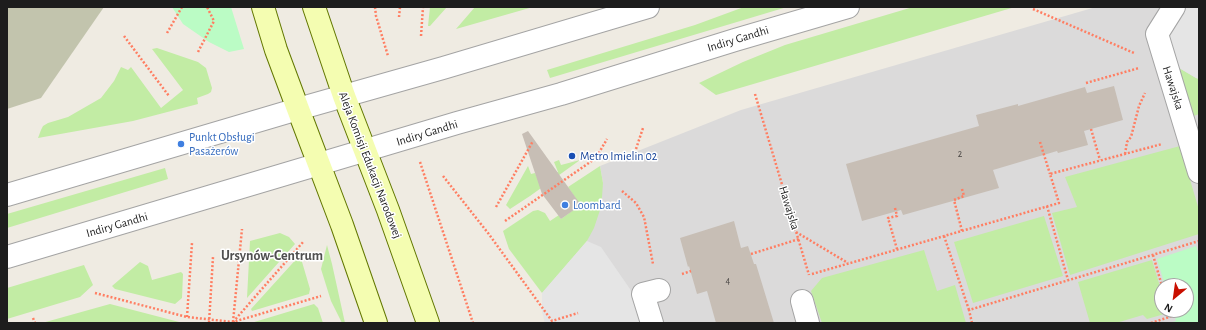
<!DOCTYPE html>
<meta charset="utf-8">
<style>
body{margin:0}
#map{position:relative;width:1206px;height:330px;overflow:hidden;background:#efebe2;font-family:"Alegreya Sans",sans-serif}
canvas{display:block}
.frame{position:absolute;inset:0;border:8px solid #1d1d1d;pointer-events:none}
.north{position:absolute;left:1154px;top:278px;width:40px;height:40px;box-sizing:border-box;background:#fff;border:1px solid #a5a5a5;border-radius:50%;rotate:209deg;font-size:11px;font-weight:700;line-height:16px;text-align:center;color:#1d1d1d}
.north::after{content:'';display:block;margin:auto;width:14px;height:18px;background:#c90f00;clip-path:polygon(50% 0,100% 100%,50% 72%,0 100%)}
</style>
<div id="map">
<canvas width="1206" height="330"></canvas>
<div class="frame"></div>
<div class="north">N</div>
</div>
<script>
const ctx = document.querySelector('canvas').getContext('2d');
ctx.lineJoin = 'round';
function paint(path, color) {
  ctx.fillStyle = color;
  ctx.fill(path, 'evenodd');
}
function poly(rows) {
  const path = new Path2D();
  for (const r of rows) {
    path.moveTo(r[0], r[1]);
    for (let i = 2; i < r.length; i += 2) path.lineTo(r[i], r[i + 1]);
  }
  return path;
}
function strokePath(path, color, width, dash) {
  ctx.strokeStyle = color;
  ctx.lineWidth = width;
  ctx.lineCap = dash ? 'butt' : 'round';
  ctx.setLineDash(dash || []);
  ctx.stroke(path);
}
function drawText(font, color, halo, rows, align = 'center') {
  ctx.font = font + ' "Alegreya Sans",sans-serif';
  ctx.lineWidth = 3;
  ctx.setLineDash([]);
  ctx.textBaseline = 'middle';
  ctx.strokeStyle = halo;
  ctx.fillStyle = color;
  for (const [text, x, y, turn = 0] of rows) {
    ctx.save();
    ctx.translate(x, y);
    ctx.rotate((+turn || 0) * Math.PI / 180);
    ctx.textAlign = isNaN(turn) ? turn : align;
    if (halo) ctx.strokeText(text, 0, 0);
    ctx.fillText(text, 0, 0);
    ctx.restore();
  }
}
paint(poly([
 [1096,7,1199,7,1199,323,545,323,542,293,587,241,603,183,600,166,741,110],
 [1162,286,1186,286,1186,310,1162,310]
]), '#dbdada');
paint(poly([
 [7,7,104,7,41,98,7,109]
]), '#c2c4ad');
paint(poly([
 [430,7,447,7,430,26,428,26],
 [475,7,533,7,456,29],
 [744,7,787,7,550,78,547,70,695,25],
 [913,7,1015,7,716,95,699,83,743,62,785,45],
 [157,48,198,62,206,68,212,88,211,92,208,94,197,98,198,104,133,121,38,138,41,130,43,126,48,123,68,117,101,98,114,81,121,67,128,70,131,67,161,108,183,90,152,49],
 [1174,65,1196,78,1199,79,1199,114,1191,117],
 [1180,146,1199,210,1199,234,1070,275,1052,213,1077,207,1065,177],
 [559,160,561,165,580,160,530,196,510,209,506,205,528,166,531,174,535,173,538,179,558,172,554,162],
 [600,166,603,183,602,197,600,210,594,228,587,241,542,293,509,249,503,231,533,211,538,210,545,213,550,221,559,215,561,219,580,205,568,187],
 [165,168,168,179,7,228,7,214],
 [1044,216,1063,276,973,303,954,242],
 [280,233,289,237,295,244,247,298,250,241],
 [327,245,332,264,345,323,342,323,331,301,321,269],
 [924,250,937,291,955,285,966,323,822,323,811,291,822,278],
 [300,255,310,289,309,294,252,311,251,309],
 [1152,260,1162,293,1162,310,1167,310,1168,313,1147,319,1143,315,1116,323,1090,323,1078,282],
 [140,262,148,266,152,280,181,272,183,274,182,298,175,304,115,289,112,286],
 [84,265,93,285,80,297,7,319,7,288],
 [110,304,183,323,42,323],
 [314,304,318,308,323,323,251,323]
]), '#c2eca4');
paint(poly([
 [172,7,231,7,244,49,229,52,209,42,183,24],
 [1196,246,1199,255,1199,323,1169,323,1176,321,1173,310,1186,310,1186,286,1165,286,1157,259]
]), '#bbfcc5');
paint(poly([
 [1184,7,1199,7,1199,79,1196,78,1174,65,1166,37],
 [587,241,601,247,630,289,641,323,545,323,542,312,542,293]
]), '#e5e5e5');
paint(poly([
 [1114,86,1123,120,1084,131,1088,145,1058,153,1057,151,993,170,999,188,903,215,901,210,862,221,846,164,979,126,976,115,1018,104,1018,106,1085,87,1087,93],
 [528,131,581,205,561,219,542,194,522,134],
 [734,221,741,248,748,246,754,264,756,264,774,323,716,323,707,291,697,294,689,266,688,267,680,238]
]), '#c7beb5');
const minor = poly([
 [1174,7,1157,34,1199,172],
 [802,301,808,323],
 [652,323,643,294,659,290]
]);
const tertiary = poly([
 [7,195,298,109,443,68,648,7],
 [7,257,457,123,561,94,735,40,848,7]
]);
const secondary = poly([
 [263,7,276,50,298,109,342,225,376,323],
 [314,7,344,96,388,210,428,323]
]);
strokePath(minor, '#a4a4a4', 24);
strokePath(tertiary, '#a4a4a4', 24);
strokePath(secondary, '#627700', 24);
strokePath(poly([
 [375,7,376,16,388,56],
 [1033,9,1134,53],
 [399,17,400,7],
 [167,33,182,7],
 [124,36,169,96],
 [421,36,423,7],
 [198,52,214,21,207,7],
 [1086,83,1139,68],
 [755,94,809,275],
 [1091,129,1100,160],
 [1040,142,1050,174],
 [636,149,643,128],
 [1125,154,1127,142,1131,137,1139,106,1145,93],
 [420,162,473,323],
 [443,176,488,233,552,321,578,313],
 [962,189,964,196,954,200,962,231],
 [622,191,636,203,644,217,653,264],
 [1047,206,1068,280],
 [496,207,533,141],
 [895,208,897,216,888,218,897,249],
 [505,221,596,158,607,139],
 [796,232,848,263],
 [944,236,969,310],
 [751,254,799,239],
 [1153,255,1162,286],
 [682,274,691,271],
 [812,274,1059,203,1050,174,1162,144],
 [95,293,187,317,233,322,321,296],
 [187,317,192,243],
 [33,318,35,323],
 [233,322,304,241],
 [233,322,242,229],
 [209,323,213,257],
 [972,323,969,310,1199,241],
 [1151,323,1172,316,1170,310]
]), '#ff7e62', 2.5, [2, 2]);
strokePath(minor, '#fff', 22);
strokePath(tertiary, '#fff', 22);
strokePath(secondary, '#f4fdb1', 22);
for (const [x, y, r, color] of [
 [181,144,4,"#3f7fe0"],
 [572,156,4,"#1a4fb4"],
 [565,205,4,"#3f7fe0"]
]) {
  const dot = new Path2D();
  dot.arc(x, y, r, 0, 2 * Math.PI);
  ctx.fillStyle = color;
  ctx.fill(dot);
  strokePath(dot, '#fff', 1.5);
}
drawText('10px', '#484543', null, [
 ["2",960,154],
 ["4",728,281]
]);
drawText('12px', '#1d1d1d', '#fff', [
 ["Indiry Gandhi",738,39,-17],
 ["Hawajska",1173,88,72],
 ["Indiry Gandhi",427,133,-17],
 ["Aleja Komisji Edukacji Narodowej",370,165,69],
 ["Hawajska",789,208,73],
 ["Indiry Gandhi",117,225,-16]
]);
drawText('12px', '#366cbe', '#fff', [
 ["Punkt Obsługi",189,137],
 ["Pasażerów",189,151],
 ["Loombard",573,205]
], 'left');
drawText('12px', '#164399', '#fff', [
 ["Metro Imielin 02",580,156]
], 'left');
drawText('bold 14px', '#505050', '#fff', [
 ["Ursynów-Centrum",272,256]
]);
</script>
